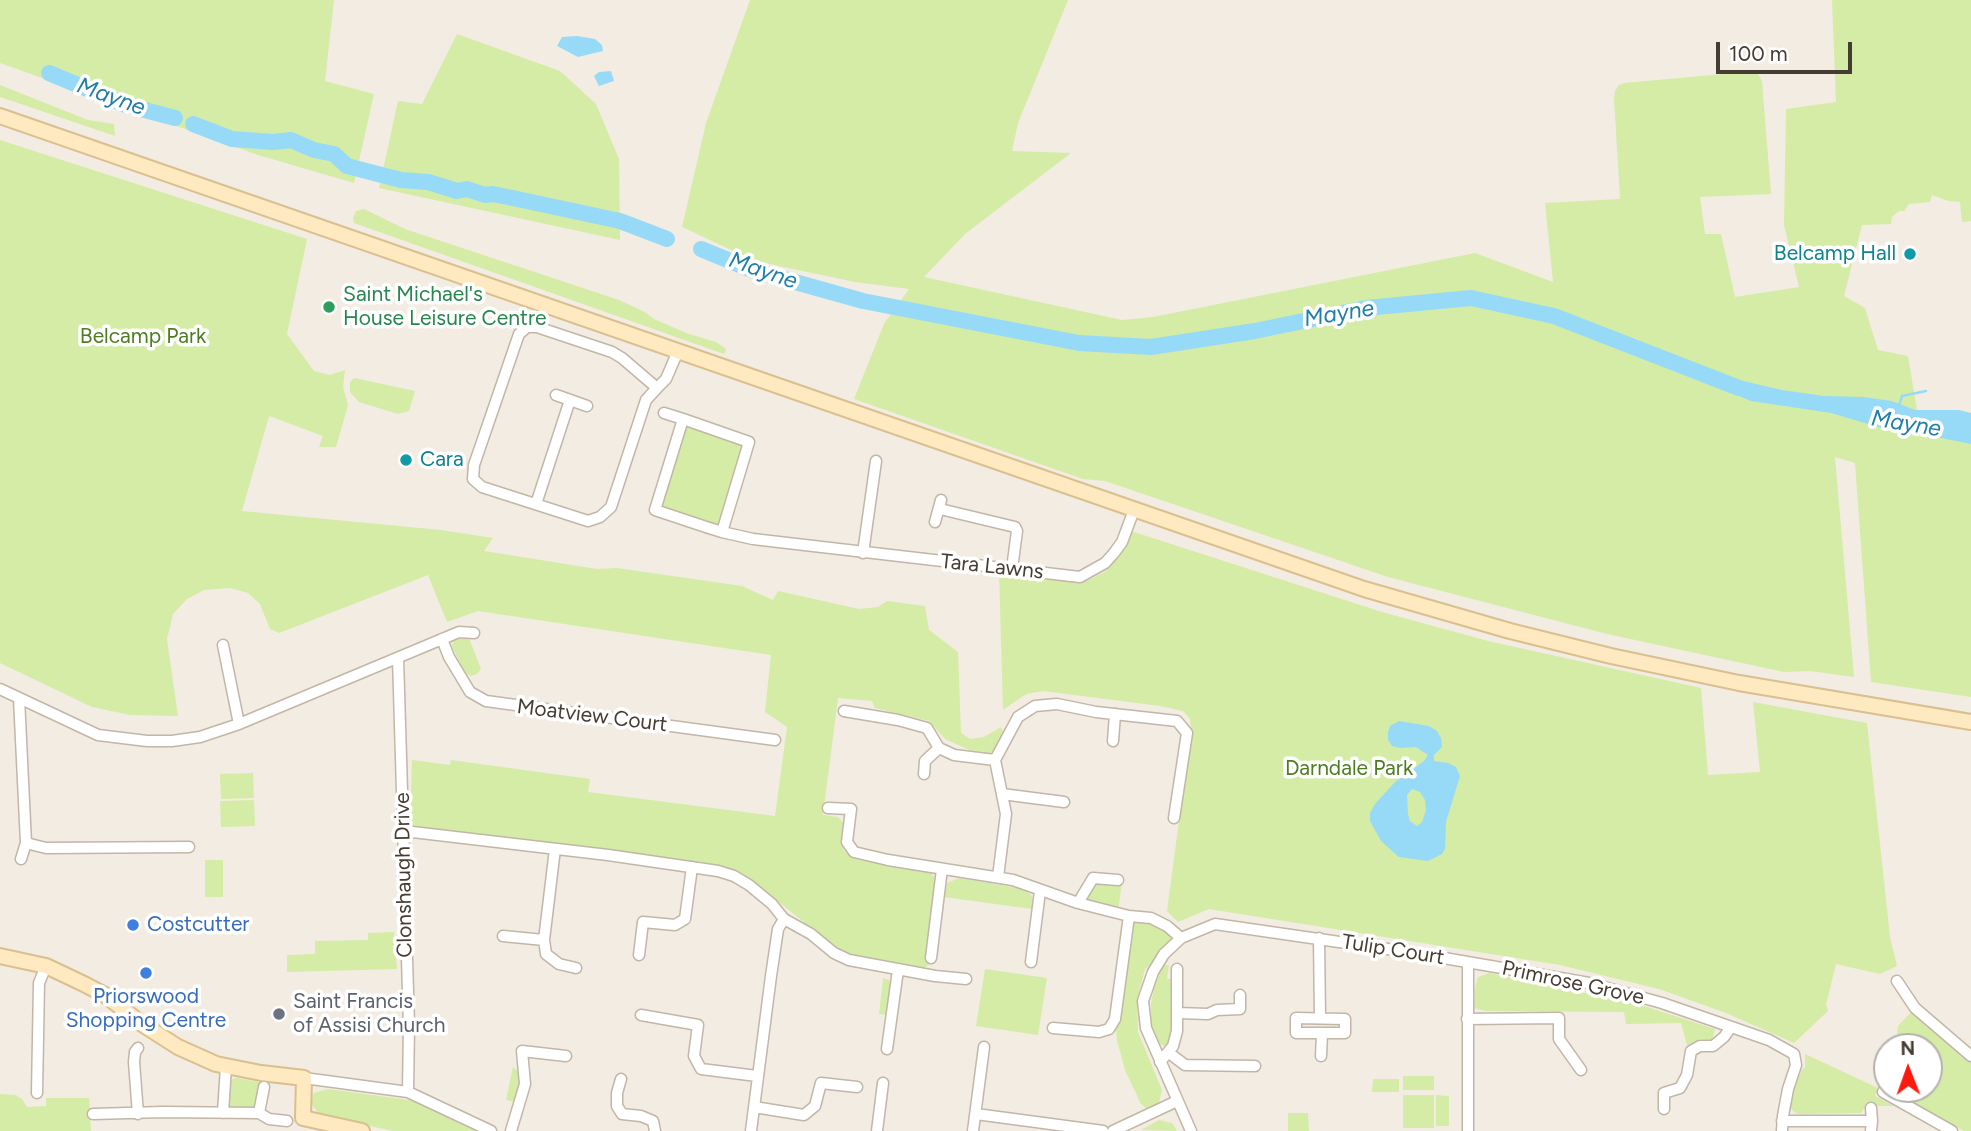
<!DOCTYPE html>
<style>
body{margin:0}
#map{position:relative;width:1971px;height:1131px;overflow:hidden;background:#f3ece2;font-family:Figtree,sans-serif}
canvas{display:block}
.north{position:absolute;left:1873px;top:1033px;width:70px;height:70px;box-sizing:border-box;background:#fff;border:2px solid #b5b1ad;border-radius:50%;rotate:359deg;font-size:19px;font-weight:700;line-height:28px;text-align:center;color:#453c32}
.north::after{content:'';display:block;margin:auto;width:24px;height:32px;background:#ff180d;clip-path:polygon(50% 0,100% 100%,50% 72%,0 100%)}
.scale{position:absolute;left:1716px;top:42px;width:136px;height:32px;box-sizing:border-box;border:4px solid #453c32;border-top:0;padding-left:9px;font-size:21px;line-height:24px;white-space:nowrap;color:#453c32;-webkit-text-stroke:5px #fff;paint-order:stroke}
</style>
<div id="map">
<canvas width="1971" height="1131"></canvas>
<div class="north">N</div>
<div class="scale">100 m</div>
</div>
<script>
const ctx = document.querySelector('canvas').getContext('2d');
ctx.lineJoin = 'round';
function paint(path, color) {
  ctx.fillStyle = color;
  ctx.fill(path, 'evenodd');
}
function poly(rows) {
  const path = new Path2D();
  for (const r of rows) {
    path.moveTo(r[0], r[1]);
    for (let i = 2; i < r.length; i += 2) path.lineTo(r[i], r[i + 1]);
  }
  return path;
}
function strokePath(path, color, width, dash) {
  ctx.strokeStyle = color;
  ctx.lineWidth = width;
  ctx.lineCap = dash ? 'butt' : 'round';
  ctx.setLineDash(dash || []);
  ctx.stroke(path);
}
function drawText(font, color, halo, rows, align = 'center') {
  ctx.font = font + ' Figtree,sans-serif';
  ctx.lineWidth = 7;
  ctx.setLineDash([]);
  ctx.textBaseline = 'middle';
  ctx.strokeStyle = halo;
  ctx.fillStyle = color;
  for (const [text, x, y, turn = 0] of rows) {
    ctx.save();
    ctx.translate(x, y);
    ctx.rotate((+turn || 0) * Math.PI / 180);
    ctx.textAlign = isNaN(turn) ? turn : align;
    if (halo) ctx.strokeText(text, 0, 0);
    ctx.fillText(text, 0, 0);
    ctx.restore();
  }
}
paint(poly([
 [0,0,334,0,325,81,374,94,354,183,258,155,0,63],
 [750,0,1068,0,1018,123,1012,151,1071,153,965,234,924,277,1122,320,1153,317,1475,253,1553,282,1545,203,1620,199,1614,98,1615,91,1619,85,1624,83,1756,71,1762,81,1771,194,1700,197,1705,234,1721,234,1735,297,1799,287,1784,225,1786,109,1836,102,1832,0,1971,0,1971,221,1962,222,1960,202,1948,201,1932,195,1930,202,1909,204,1904,211,1899,211,1892,217,1891,224,1862,225,1844,296,1865,308,1878,350,1908,356,1918,416,1971,422,1971,697,1871,682,1855,463,1835,457,1854,677,1810,671,1784,672,1607,634,1388,577,1105,481,1083,479,854,399,884,324,909,289,855,282,755,261,682,227,706,123],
 [457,34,560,71,596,104,619,159,620,240,379,188,398,101,422,104],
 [0,85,88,120,114,124,115,136,0,97],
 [0,140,307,239,287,334,314,371,330,375,345,370,343,387,348,405,336,447,319,447,323,436,269,416,242,511,441,530,493,538,484,551,597,569,617,568,742,586,773,600,778,591,859,609,878,607,887,601,925,606,929,630,958,652,961,733,970,739,984,737,1001,727,1004,734,999,746,992,753,969,750,945,739,929,721,875,708,872,701,838,698,823,815,838,817,845,825,842,842,844,851,852,857,887,866,931,873,936,880,926,960,929,965,924,968,907,966,862,959,841,952,754,882,730,869,656,856,506,842,410,827,412,760,450,765,451,760,590,779,588,792,775,816,787,727,765,712,771,655,478,611,447,622,428,575,279,633,270,629,260,604,248,593,230,588,204,590,187,599,173,614,167,639,178,716,130,715,92,707,0,663],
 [364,209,405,229,619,300,645,312,654,319,689,334,716,342,726,349,724,354,354,223,353,218,356,211],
 [354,378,415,391,409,411,398,414,359,402,350,392,350,382],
 [683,422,748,444,722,532,657,507],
 [1131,531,1382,612,1488,641,1701,688,1708,775,1760,772,1753,702,1867,723,1890,937,1897,966,1880,974,1836,964,1826,1005,1828,1011,1794,1043,1726,1013,1659,989,1560,965,1209,909,1178,922,1167,911,1191,731,1190,719,1183,711,1160,706,1043,691,1026,694,1003,710,999,572,1087,581,1106,571,1126,545],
 [467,633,481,669,477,674,471,676,465,673,452,646,453,639],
 [253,773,254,798,221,799,220,774],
 [254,800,255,826,221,827,220,801],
 [205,860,223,860,223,897,205,897],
 [959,878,1018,888,1027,892,1032,896,1032,909,944,897,947,883],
 [1093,878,1122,881,1118,913,1078,903],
 [1129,916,1151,918,1181,938,1145,969,1137,1000,1138,1032,1162,1090,1159,1103,1147,1109,1141,1104,1125,1070,1117,1040,1115,1019],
 [394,932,397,969,287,972,287,955,315,954,315,941,368,940,368,933],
 [1164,965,1169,965,1167,979,1173,979,1173,1031,1169,1045,1164,1046,1156,1042,1151,1027,1151,1003,1156,980],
 [985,969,1047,978,1038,1035,976,1026],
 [1489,973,1638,1004,1715,1029,1712,1040,1700,1039,1687,1045,1681,1023,1626,1024,1624,1012,1486,1011,1474,1008,1475,988,1478,977],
 [883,978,889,980,891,985,887,1015,879,1014],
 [1912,1011,1971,1060,1971,1131,1964,1131,1898,1094,1896,1089,1929,1089,1929,1047,1895,1047,1898,1026],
 [1805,1054,1878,1088,1875,1096,1894,1106,1866,1106,1861,1113,1797,1114,1792,1110,1789,1103,1802,1069,1805,1068],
 [513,1067,518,1071,520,1077,516,1102,506,1100],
 [1403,1076,1434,1076,1434,1090,1403,1090],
 [237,1078,264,1083,260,1103,254,1109,230,1107,230,1085,232,1079],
 [1373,1079,1399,1079,1399,1092,1372,1092],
 [328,1089,416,1101,477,1131,393,1131,320,1115,310,1102,314,1093],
 [0,1094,16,1095,22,1099,27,1107,46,1106,46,1098,89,1098,91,1131,0,1131],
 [1403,1095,1434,1095,1434,1128,1403,1128],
 [1436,1095,1449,1096,1449,1126,1436,1126],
 [1308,1113,1309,1131,1288,1131,1288,1113],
 [1159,1120,1172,1123,1177,1131,1141,1130]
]), '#d4eca6');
paint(poly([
 [577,36,595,39,602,45,603,51,578,57,557,46,562,37],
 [611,71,614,81,599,86,594,76,599,72],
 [1726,377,1782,390,1824,396,1863,397,1892,401,1915,410,1959,410,1971,413,1971,444,1921,434,1892,431,1831,413,1751,401,1724,390,1720,381],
 [1399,721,1429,726,1437,731,1441,738,1442,747,1434,755,1434,761,1448,763,1456,767,1460,776,1446,822,1445,849,1442,854,1428,861,1399,857,1381,841,1370,821,1370,813,1375,804,1395,782,1424,761,1428,755,1416,747,1400,748,1392,746,1388,740,1388,732,1390,726],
 [1412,789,1420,792,1425,800,1426,810,1422,822,1417,826,1410,821,1408,814,1407,795]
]), '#97daf7');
strokePath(poly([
 [1899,406,1902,396,1926,391]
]), '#97daf7', 2.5);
strokePath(poly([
 [49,73,126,105,175,118],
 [193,124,232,139,273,142,291,140,314,150,334,154,347,166,401,180,428,182,457,191,467,189,485,195,493,194,522,200,620,221,667,239],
 [701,249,752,270,863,301,1079,343,1151,347,1255,331,1366,308,1471,298,1554,316,1739,388]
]), '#97daf7', 16);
const street = poly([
 [657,388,622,358,612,352,537,327,527,327,519,334,474,465,473,479,482,487,588,521,600,517,611,507,646,400,657,388,666,379,678,351],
 [556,395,587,406],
 [664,413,683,419],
 [536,504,570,400],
 [940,509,1015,527,1017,531,1012,569],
 [935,522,941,500],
 [722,532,749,442,683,419,655,510,706,527,722,532,753,539,1080,577,1105,563,1114,553,1122,542,1134,510],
 [863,553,876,461],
 [442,639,449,657,470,692,486,701,775,740],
 [223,645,239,724],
 [398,658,409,1025,408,1092],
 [0,689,98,735,147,741,172,741,200,737,239,724,459,632,474,633],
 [19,698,26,843,46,848,189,847],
 [844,711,898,720,927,728,939,748,954,755,995,760],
 [1113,741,1115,714],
 [924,774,925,761,939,748],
 [1002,794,1064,802],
 [828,808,851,809,847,842,854,852,888,860,1013,880,1078,903,1129,916,1151,918,1167,926,1181,938],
 [404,831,608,855,718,871,734,876,749,885,772,904,784,919,811,934,834,953,849,960,935,976,966,979],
 [555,849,544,940,546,954,559,964,576,968],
 [21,859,26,843],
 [998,877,1006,814,995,760,1018,717,1035,706,1057,704,1096,712,1177,721,1187,733,1174,818],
 [1078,903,1093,878,1118,880],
 [503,936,544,940],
 [1319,938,1320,1018],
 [639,955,643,922,675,925,685,919,692,867],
 [931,958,942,869],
 [1031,962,1040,891],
 [1897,981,1915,1008,1971,1056],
 [1177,1013,1208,1014,1217,1010,1240,1009,1240,995],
 [641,1015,698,1025,694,1056,701,1069,757,1076],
 [1296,1018,1345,1019,1345,1033,1296,1033,1296,1018],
 [1467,1019,1559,1018,1559,1039,1581,1070],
 [1053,1028,1099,1032,1109,1029,1115,1019,1129,916],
 [887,1049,898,970],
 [1169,1053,1185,1065,1255,1066],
 [1321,1056,1322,1033],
 [1160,1062,1173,1046,1177,1031,1177,969],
 [304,1078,408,1092,491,1131],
 [621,1079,617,1093,617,1106,622,1114,641,1116,653,1121,655,1131],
 [1887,1085,1883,1092,1952,1131],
 [37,1093,39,983,46,966],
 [754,1107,804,1115,815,1106,821,1083,857,1087],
 [1871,1108,1872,1121],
 [1664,1109,1664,1093,1680,1088,1687,1075,1691,1051,1700,1046,1713,1046,1724,1037,1731,1027],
 [223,1113,226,1066],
 [259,1113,264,1087],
 [93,1114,163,1112,259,1113,269,1119,287,1121],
 [138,1114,134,1062,135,1052,138,1048],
 [976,1114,1103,1131],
 [1782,1121,1872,1121,1871,1131],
 [511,1131,525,1084,522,1051,566,1056],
 [751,1131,771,976,778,929,784,919],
 [877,1131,883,1083],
 [973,1131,984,1047],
 [1113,1131,1177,1101],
 [1191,1131,1146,1028,1143,1001,1153,972,1164,954,1181,938,1215,924,1415,953,1589,983,1662,1003,1769,1040,1794,1054,1796,1065,1788,1089,1783,1116,1782,1131],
 [1468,1131,1468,962]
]);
const secondary = poly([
 [0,116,1364,589,1510,631,1611,656,1739,683,1971,722],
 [0,956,46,966,84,984,105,995,142,1024,178,1047,216,1064,261,1073,304,1078,303,1118,362,1131]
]);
strokePath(street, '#c2b6a7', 13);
strokePath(secondary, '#dabf8f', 18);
strokePath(street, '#fff', 10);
strokePath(secondary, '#ffe9c0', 14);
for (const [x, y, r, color] of [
 [1910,254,7,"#0f9aa8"],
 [329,307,7,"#2e9e5b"],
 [406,460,7,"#0f9aa8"],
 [133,925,7,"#3f7fe0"],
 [146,973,7,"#3f7fe0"],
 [279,1014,7,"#6b7280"]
]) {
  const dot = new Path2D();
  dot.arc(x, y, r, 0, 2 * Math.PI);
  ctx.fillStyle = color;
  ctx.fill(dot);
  strokePath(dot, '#fff', 2.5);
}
drawText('21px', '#0d838f', '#fff', [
 ["Belcamp Hall",1896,254],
 ["Cara",420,460,"left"]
], 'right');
drawText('21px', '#27864d', '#fff', [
 ["Saint Michael's",343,295],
 ["House Leisure Centre",343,319]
], 'left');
drawText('21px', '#4d7c21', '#fff', [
 ["Belcamp Park",143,337],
 ["Darndale Park",1349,769]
]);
drawText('21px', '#453c32', '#fff', [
 ["Tara Lawns",992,567,6],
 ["Moatview Court",592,716,7],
 ["Clonshaugh Drive",404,875,-91],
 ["Tulip Court",1393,950,9],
 ["Primrose Grove",1573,983,12]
]);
drawText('21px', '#366cbe', '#fff', [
 ["Costcutter",147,925],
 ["Priorswood",146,997,"center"],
 ["Shopping Centre",146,1021,"center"]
], 'left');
drawText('21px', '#5b616d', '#fff', [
 ["Saint Francis",293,1002],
 ["of Assisi Church",293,1026]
], 'left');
drawText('italic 23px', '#207ea9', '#fff', [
 ["Mayne",111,97,20],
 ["Mayne",763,271,19],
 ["Mayne",1339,314,-9],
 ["Mayne",1906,424,9]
]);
</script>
